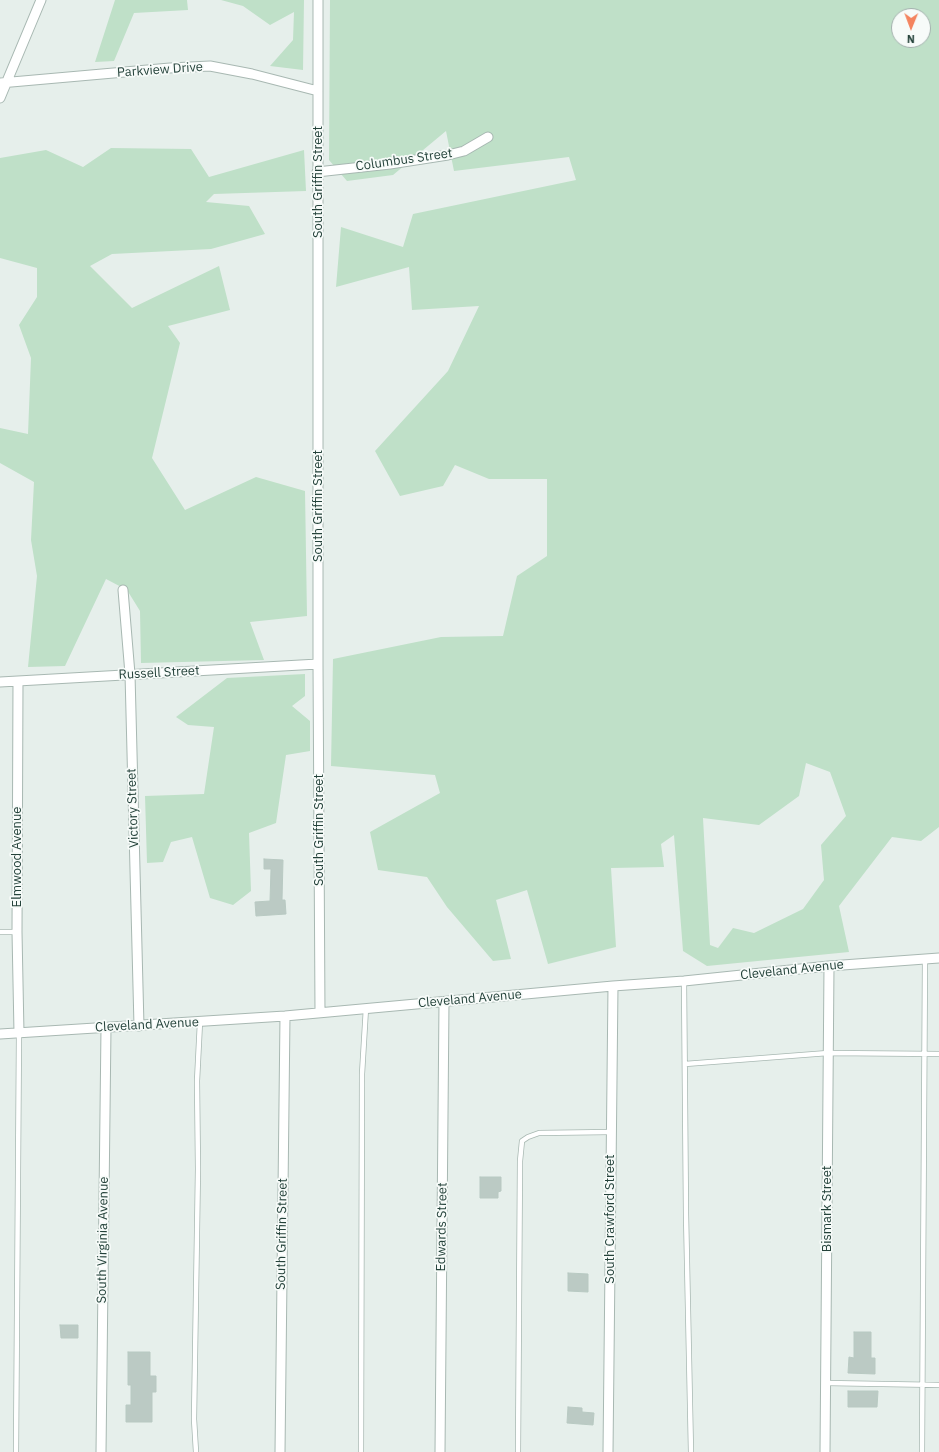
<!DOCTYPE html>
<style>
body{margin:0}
#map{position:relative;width:939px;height:1452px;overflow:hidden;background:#e6efeb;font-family:"IBM Plex Sans",sans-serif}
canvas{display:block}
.north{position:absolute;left:891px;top:8px;width:40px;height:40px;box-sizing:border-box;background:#f7fbf9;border:1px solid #a3b1ad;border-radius:50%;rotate:181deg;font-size:11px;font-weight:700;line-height:16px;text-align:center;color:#24423a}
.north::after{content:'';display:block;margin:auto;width:14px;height:18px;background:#f4845f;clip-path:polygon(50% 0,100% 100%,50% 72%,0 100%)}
</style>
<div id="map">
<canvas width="939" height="1452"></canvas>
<div class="north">N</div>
</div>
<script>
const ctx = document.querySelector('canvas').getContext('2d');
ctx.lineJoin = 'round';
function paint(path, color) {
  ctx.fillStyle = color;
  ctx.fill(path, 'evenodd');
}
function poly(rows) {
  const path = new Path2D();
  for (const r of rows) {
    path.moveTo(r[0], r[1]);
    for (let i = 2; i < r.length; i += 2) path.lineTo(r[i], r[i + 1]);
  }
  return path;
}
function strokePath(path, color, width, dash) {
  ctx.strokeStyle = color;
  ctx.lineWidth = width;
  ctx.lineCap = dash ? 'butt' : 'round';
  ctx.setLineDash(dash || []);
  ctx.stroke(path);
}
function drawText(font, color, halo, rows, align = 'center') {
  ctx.font = font + ' "IBM Plex Sans",sans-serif';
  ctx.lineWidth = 3.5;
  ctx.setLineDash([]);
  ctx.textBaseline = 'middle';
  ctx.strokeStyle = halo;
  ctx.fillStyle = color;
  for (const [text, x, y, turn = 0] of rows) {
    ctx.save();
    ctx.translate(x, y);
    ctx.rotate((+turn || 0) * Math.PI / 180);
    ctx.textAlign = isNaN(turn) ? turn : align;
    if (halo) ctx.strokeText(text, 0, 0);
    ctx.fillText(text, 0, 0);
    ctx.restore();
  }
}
paint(poly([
 [115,0,187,0,188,10,134,13,114,61,95,62],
 [221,0,304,0,303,70,270,66,293,40,294,12,270,25,243,6],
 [330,0,939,0,939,827,921,841,892,837,839,906,849,952,707,966,683,951,674,835,661,844,664,867,611,868,616,947,548,964,527,890,496,900,511,959,493,961,447,907,427,877,378,870,370,832,440,793,435,775,331,766,333,659,441,637,503,636,517,576,547,556,547,479,489,479,455,465,443,486,400,496,375,451,448,371,479,306,412,310,409,267,336,287,341,227,403,247,413,214,576,180,569,157,454,171,446,131,393,175,347,181,329,160],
 [899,16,923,16,923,40,899,40],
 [806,763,830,772,846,816,821,845,824,880,803,909,754,933,733,928,718,948,710,945,703,818,759,825,799,796],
 [111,148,191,149,209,177,304,150,306,191,214,194,206,202,249,206,265,234,211,249,112,254,90,266,132,308,219,266,230,310,168,326,180,343,152,458,185,510,256,477,305,491,307,616,250,622,264,660,141,663,140,611,127,590,106,579,65,666,28,667,37,576,31,540,34,482,0,463,0,428,28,434,31,358,19,325,37,297,37,268,0,258,0,158,46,150,83,167],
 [305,674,305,696,292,706,310,721,310,751,286,755,276,823,249,833,251,891,233,905,210,898,192,837,171,842,163,862,147,863,145,796,204,794,214,727,188,725,176,717,227,678]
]), '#bfe0c8');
const building = poly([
 [264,859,283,860,282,900,285,900,286,914,256,916,255,902,270,901,271,869,264,869,264,859],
 [480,1177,501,1177,501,1191,498,1192,498,1198,480,1198,480,1177],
 [568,1273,588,1274,588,1292,568,1291,568,1273],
 [60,1325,78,1325,78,1338,61,1338,60,1325],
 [854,1332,871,1332,871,1358,875,1358,875,1374,848,1373,849,1357,854,1358,854,1332],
 [128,1352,150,1352,150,1376,156,1376,156,1392,152,1392,152,1422,126,1422,126,1405,131,1405,131,1385,128,1385,128,1352],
 [848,1391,878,1391,877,1407,848,1407,848,1391],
 [568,1407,582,1408,582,1412,594,1413,593,1425,567,1423,568,1407]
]);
paint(building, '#bbcac4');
strokePath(building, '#b8c9c2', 1);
const lane = poly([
 [0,932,17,932],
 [684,981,686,1214,691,1452],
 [685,1064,828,1053,939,1054],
 [826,1383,939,1385],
 [16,1452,19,1033],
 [196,1452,194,1419,198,1169,197,1081,200,1022],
 [361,1452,362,1074,366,1008],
 [518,1452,520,1161,522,1141,528,1137,539,1133,611,1132],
 [922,1452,925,959]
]);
const street = poly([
 [318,0,318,664,320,1012],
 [0,83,170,68,210,66,252,74,318,91],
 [0,98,41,0],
 [317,172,390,164,448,155,464,151,488,137],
 [123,590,130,674,139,1026],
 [18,681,17,932,19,1033],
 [0,682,318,664],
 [0,1034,285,1016,613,986,684,981,829,966,939,958],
 [101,1452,106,1028],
 [280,1452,285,1016],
 [440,1452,444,1002],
 [608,1452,613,986],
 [825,1452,829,966]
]);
strokePath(lane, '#a8b8b2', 6);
strokePath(street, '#a8b8b2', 11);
strokePath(lane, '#fff', 4.5);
strokePath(street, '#fff', 9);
drawText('13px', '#24423a', '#f7fbf9', [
 ["Parkview Drive",160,70,-4],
 ["Columbus Street",404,160,-8],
 ["South Griffin Street",318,182,-90],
 ["South Griffin Street",318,506,-90],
 ["Russell Street",159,673,-3],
 ["Victory Street",133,808,-92],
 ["South Griffin Street",319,830,-90],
 ["Elmwood Avenue",17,857,-90],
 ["Cleveland Avenue",792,970,-6],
 ["Cleveland Avenue",470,999,-5],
 ["Cleveland Avenue",147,1025,-3],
 ["Bismark Street",827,1209,-90],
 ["South Crawford Street",610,1219,-90],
 ["Edwards Street",442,1227,-89],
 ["South Griffin Street",282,1234,-89],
 ["South Virginia Avenue",103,1240,-89]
]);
</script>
